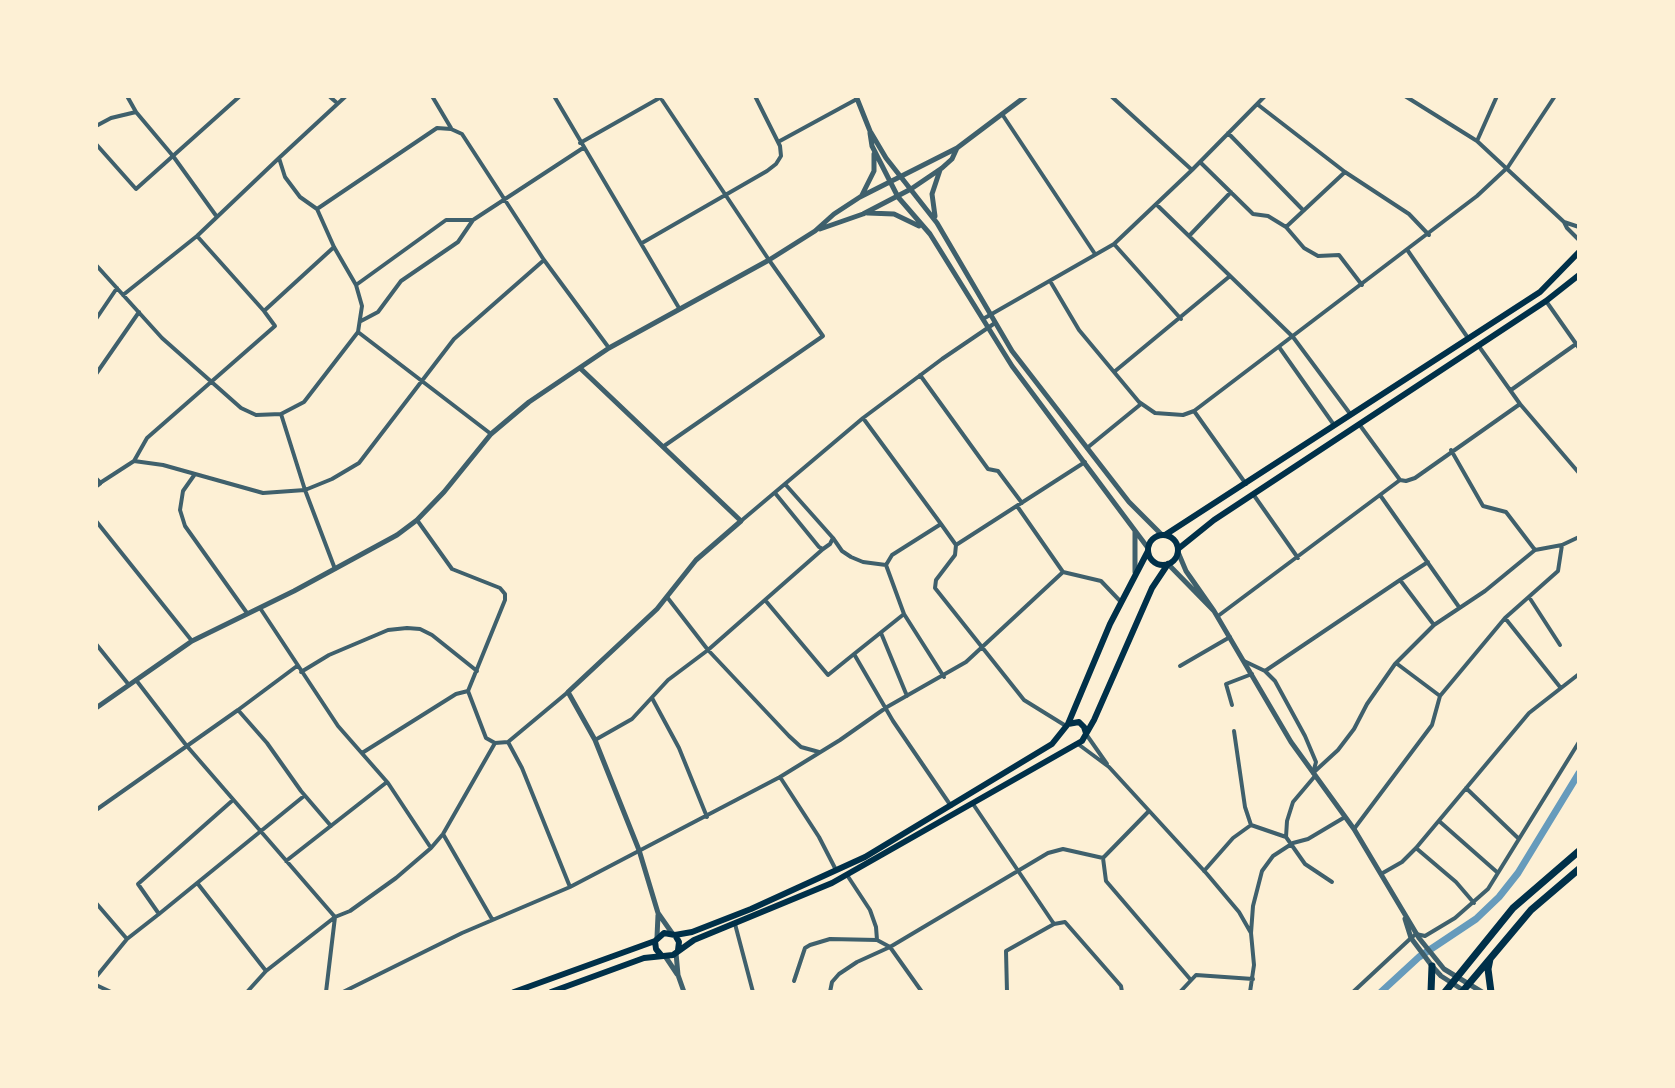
<!DOCTYPE html>
<style>
body{margin:0}
#map{position:relative;width:1675px;height:1088px;overflow:hidden;background:#fdf0d5;font-family:"Source Serif 4",serif}
canvas{display:block}
.frame{position:absolute;inset:0;border:98px solid #fdf0d5;pointer-events:none}
</style>
<div id="map">
<canvas width="1675" height="1088"></canvas>
<div class="frame"></div>
</div>
<script>
const ctx = document.querySelector('canvas').getContext('2d');
ctx.lineJoin = 'round';
function poly(rows) {
  const path = new Path2D();
  for (const r of rows) {
    if (r.length === 3) {
      path.moveTo(r[0] + r[2], r[1]);
      path.arc(r[0], r[1], r[2], 0, 2 * Math.PI);
      continue;
    }
    path.moveTo(r[0], r[1]);
    for (let i = 2; i < r.length; i += 2) path.lineTo(r[i], r[i + 1]);
  }
  return path;
}
function strokePath(path, color, width, dash) {
  ctx.strokeStyle = color;
  ctx.lineWidth = width;
  ctx.lineCap = dash ? 'butt' : 'round';
  ctx.setLineDash(dash || []);
  ctx.stroke(path);
}
strokePath(poly([
 [1381,992,1419,957,1476,919,1499,897,1518,873,1579,773]
]), '#669bbc', 7);
strokePath(poly([
 [127,96,136,112],
 [329,96,337,103],
 [346,96,279,158,285,177,300,197,317,209,437,128,451,129,462,134,544,260,609,348],
 [432,96,451,128],
 [554,96,679,308],
 [1111,96,1192,170],
 [1405,96,1477,141,1564,222],
 [660,97,769,260,823,336,664,446],
 [1257,104,1345,172,1409,214,1429,235],
 [1002,114,1095,254],
 [96,126,111,118,136,112,173,156,217,217],
 [1228,133,1302,209],
 [1477,141,1497,96],
 [778,142,857,99],
 [580,143,663,96],
 [96,144,136,189,240,96],
 [1200,162,1253,214,1268,216,1286,227,1304,248,1318,256,1339,255,1362,285],
 [1157,205,1293,337,1351,415],
 [1286,227,1345,172],
 [1579,227,1564,222,1567,228,1579,240],
 [1190,235,1231,192],
 [197,236,264,311],
 [642,243,767,171,776,164,781,156,780,146,755,96],
 [1114,244,1181,319],
 [1408,251,1468,338],
 [96,265,162,338,241,408,256,415,281,414,304,402,358,332,362,306,356,285,334,247,317,209],
 [1050,281,1079,330,1139,402,1155,413,1183,415,1194,411,1477,196,1508,167,1555,96],
 [356,285,446,220,473,220],
 [123,295,197,236,279,158],
 [1546,301,1579,348],
 [96,319,117,288],
 [983,319,1114,244,1192,170,1265,96],
 [361,321,378,312,401,281,458,242,473,220,583,148],
 [358,332,491,434],
 [1478,345,1520,404,1579,473],
 [1279,347,1334,425],
 [1114,372,1230,276],
 [96,374,139,312],
 [920,375,988,469,998,471,1022,503],
 [1511,390,1576,344],
 [1194,411,1246,484],
 [281,414,305,490,335,569],
 [863,418,941,524,892,555,886,565,904,614,854,654,893,721,951,806],
 [1359,424,1400,480,1406,481,1415,478,1520,404],
 [1087,448,1141,404],
 [1451,450,1483,506,1506,512,1535,550],
 [134,461,163,465,263,493,305,490,332,479,359,463,454,339,544,260],
 [195,474,183,491,180,510,185,526,247,613],
 [100,483,134,461,147,438,275,326,264,311,334,247],
 [775,493,819,547,823,549,830,544,833,538,785,484],
 [1253,494,1298,558],
 [1380,495,1459,607],
 [1017,506,1063,572,1101,581,1121,602],
 [417,520,452,569,500,588,505,594,505,600,468,691,486,738,495,743,508,742,568,692],
 [96,521,192,641],
 [741,521,863,418,942,359,995,323],
 [941,524,956,545,955,555,936,580,935,588,1024,700,1066,726],
 [833,538,842,551,851,557,863,562,886,565],
 [956,545,1085,462],
 [1428,562,1400,580,1434,625],
 [667,597,708,650,789,736,801,747,819,752],
 [1529,597,1560,645],
 [765,600,828,675,854,654],
 [904,614,944,677],
 [1218,616,1400,480],
 [1505,618,1560,687],
 [881,633,907,696],
 [96,644,129,685],
 [1244,661,1265,671,1275,681,1305,736,1316,762,1313,773,1338,750,1354,729,1367,704,1395,664,1434,625,1485,591,1535,550,1562,545,1579,537],
 [1396,663,1440,696],
 [297,666,238,710,267,743,301,791,331,826],
 [1180,666,1230,637],
 [1265,671,1400,580],
 [301,672,329,655,388,630,407,628,420,629,432,635,477,671],
 [136,680,186,745,335,917,326,992],
 [652,698,679,748,707,817],
 [1232,705,1226,684,1252,674],
 [1234,731,1245,807,1251,825],
 [1086,734,1107,764],
 [595,740,632,719,668,680,708,650,823,549],
 [508,742,522,768,570,887],
 [1078,744,1109,767,1207,874,1239,912,1251,933],
 [362,753,456,694,468,691],
 [780,777,819,837,836,870],
 [1466,788,1519,839],
 [233,800,138,884,159,914,304,796],
 [973,804,1054,924,1065,922,1121,986,1122,992],
 [96,810,238,710],
 [1439,821,1498,873],
 [1354,829,1432,725,1440,696,1505,618,1558,571,1562,545],
 [443,834,492,919],
 [1286,837,1287,821,1293,802,1315,776],
 [431,848,443,834,495,743],
 [1416,848,1456,882,1474,903],
 [1103,858,1106,881,1190,979],
 [286,861,387,782],
 [1204,871,1233,838,1251,825,1286,837,1305,864,1332,882],
 [1381,874,1402,862,1416,848,1529,713,1579,674],
 [847,875,870,910,876,927,877,940,890,947,1048,853,1063,849,1103,858,1148,812],
 [198,884,266,971],
 [96,903,127,939],
 [735,924,753,992],
 [96,977,127,939,159,914],
 [794,981,805,948,810,945,830,939,877,940],
 [96,985,111,992],
 [247,992,266,971,335,917,350,911,396,878,431,848,388,783,338,726,260,608],
 [343,992,462,933,570,887,780,777,840,740,887,707,966,662,1063,572],
 [830,992,832,982,839,974,857,962,890,947,922,992],
 [1007,992,1006,951,1054,924],
 [1180,992,1196,975,1253,979],
 [1250,992,1254,965,1251,933,1253,906,1262,871,1273,856,1293,843,1308,839,1345,817],
 [1353,992,1411,938,1416,934,1425,936,1455,918,1488,889,1579,742]
]), '#3f606c', 4);
strokePath(poly([
 [856,96,870,131,886,158,937,223,1012,351,1129,502,1162,535],
 [870,133,872,146,898,197,930,234,1012,366,1148,548],
 [862,195,874,171,874,154],
 [868,213,894,214,919,226],
 [935,216,932,194,940,170],
 [820,229,863,214,911,189,942,168,952,159,957,148],
 [580,368,741,521,696,560,657,609,568,692,595,740,639,850,658,913,672,933],
 [96,479,100,483,96,486],
 [1135,531,1135,572],
 [1168,564,1214,611,1186,571,1178,552],
 [1214,611,1291,742,1354,829,1419,938,1444,969,1482,992],
 [96,708,192,641,294,591,397,535,417,520,444,492,491,434,529,402,609,348,769,260,815,231,834,214,860,197,957,148,1026,96],
 [1405,919,1411,938,1432,966,1441,976,1466,992],
 [657,937,658,915],
 [676,953,678,975,684,992],
 [665,956,677,974]
]), '#3f606c', 5);
strokePath(poly([
 [1165,535,1540,292,1579,252],
 [1163,550,15],
 [1178,549,1214,520,1546,301,1579,275],
 [1068,724,1079,722,1084,727,1086,733],
 [675,935,692,932,751,909,865,857,1052,744,1068,724,1110,624,1148,551],
 [661,955,656,949,655,941,664,933,675,935,679,942,678,950],
 [514,992,655,941],
 [551,992,644,958,673,955,694,940,832,883,1082,741,1094,720,1152,588,1168,564]
]), '#003049', 6);
strokePath(poly([
 [1490,959,1488,969,1491,992],
 [1431,992,1432,966],
 [1445,992,1513,908,1579,851],
 [1462,992,1531,910,1579,869]
]), '#003049', 7);
</script>
